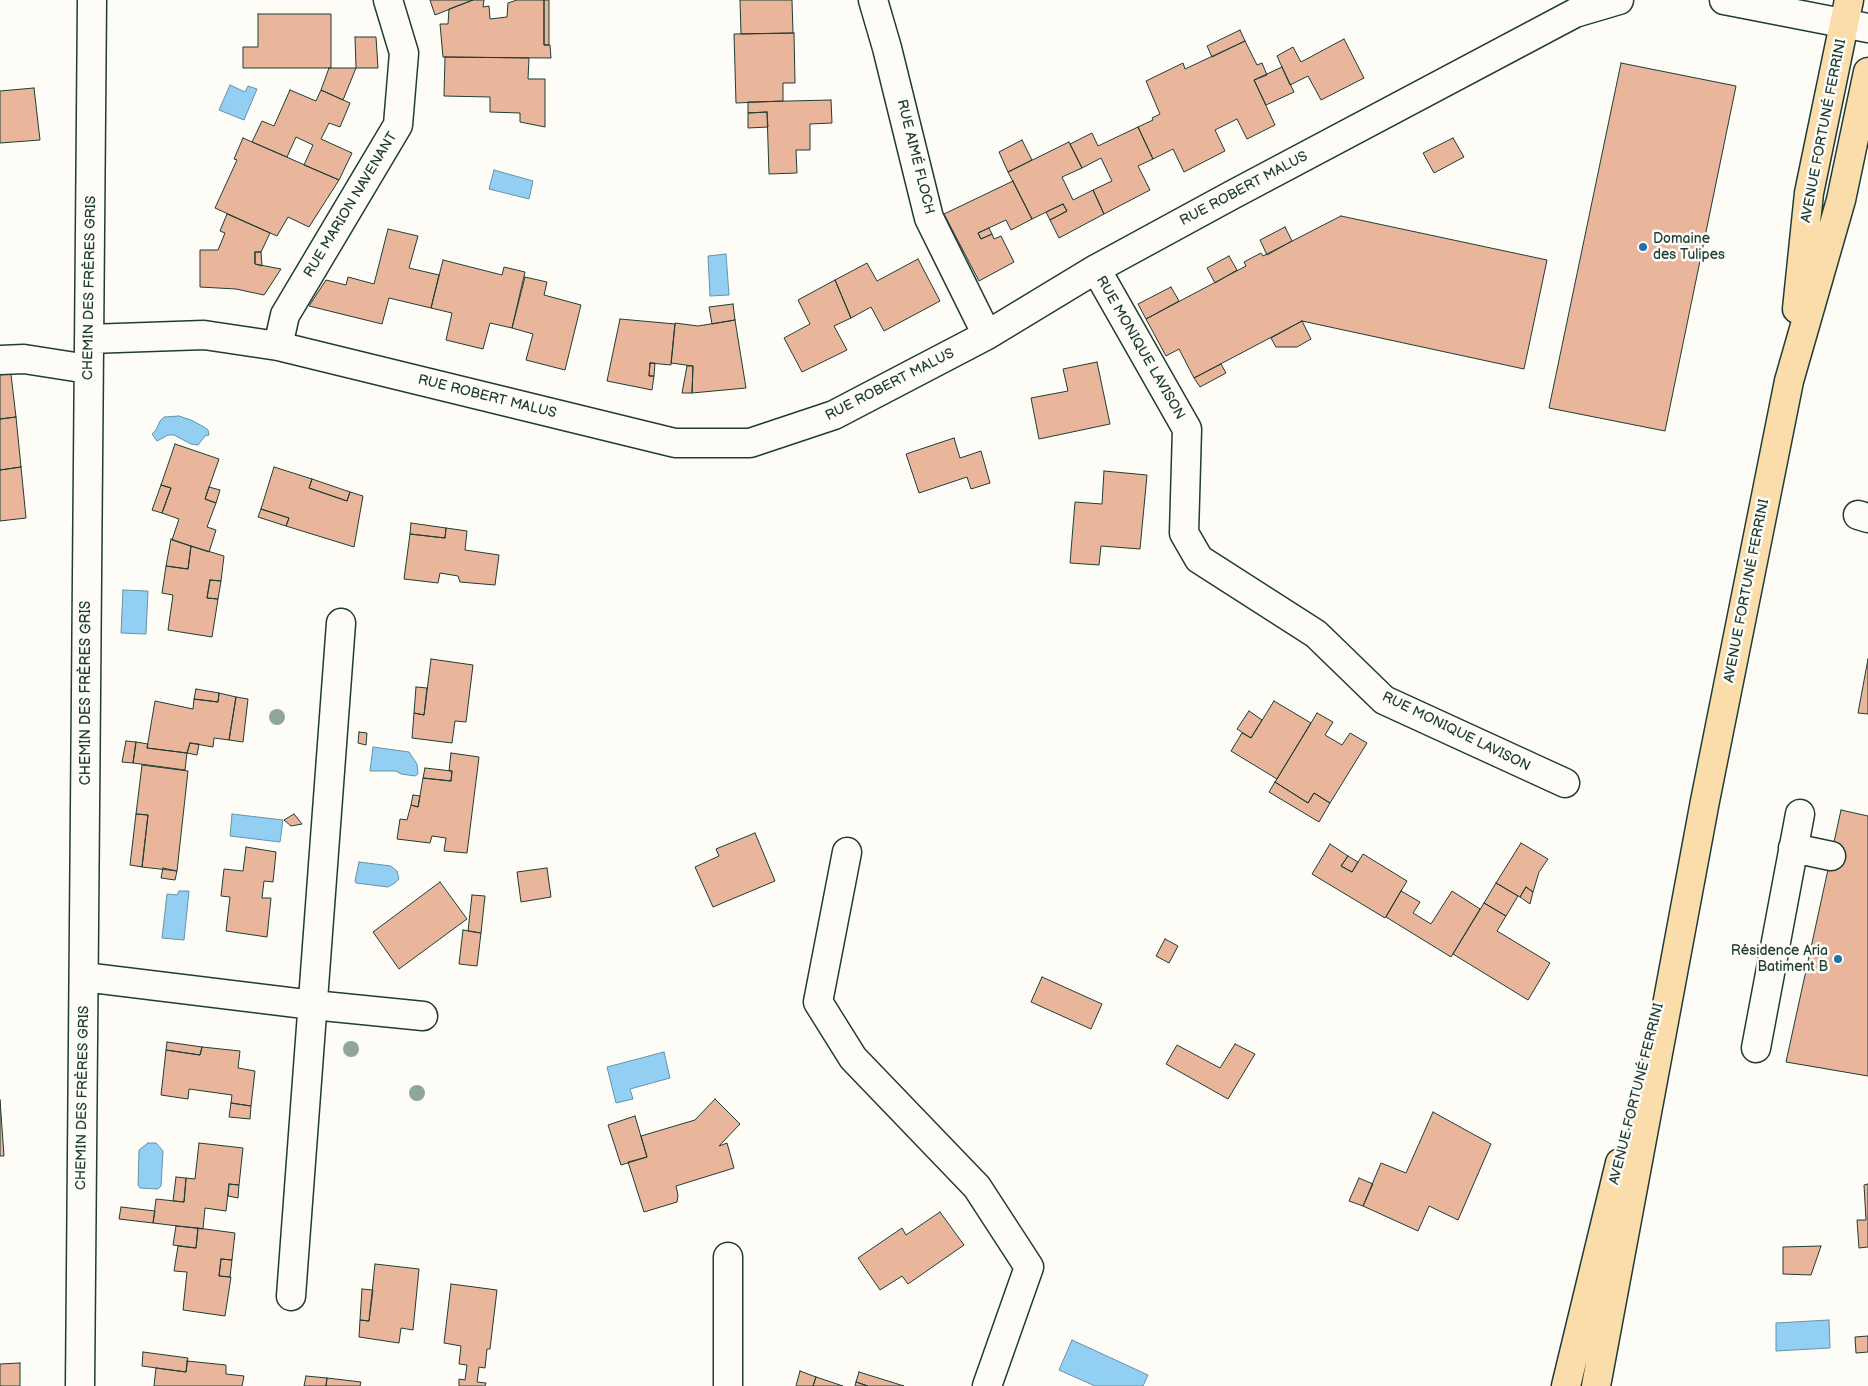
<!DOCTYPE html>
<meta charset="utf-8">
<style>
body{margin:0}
canvas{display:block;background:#fdfcf7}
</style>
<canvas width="1868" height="1386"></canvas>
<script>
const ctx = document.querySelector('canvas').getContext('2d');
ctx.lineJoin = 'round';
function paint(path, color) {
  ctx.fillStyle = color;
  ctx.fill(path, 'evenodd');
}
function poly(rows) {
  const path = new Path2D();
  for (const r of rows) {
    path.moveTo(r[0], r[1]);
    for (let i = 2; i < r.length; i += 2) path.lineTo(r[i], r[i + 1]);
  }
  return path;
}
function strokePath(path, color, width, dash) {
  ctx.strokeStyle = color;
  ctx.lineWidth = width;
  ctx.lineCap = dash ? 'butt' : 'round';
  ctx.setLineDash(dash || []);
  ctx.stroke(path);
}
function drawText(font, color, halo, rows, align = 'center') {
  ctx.font = font + ' "Balsamiq Sans",sans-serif';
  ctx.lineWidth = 5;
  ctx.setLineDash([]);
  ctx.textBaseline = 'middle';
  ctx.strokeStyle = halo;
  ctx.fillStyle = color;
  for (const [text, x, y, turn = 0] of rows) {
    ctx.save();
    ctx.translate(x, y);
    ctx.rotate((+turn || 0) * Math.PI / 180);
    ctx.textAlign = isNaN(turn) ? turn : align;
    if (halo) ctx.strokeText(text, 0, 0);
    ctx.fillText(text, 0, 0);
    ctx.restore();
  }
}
const water = poly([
 [230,85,245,92,248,86,257,89,244,120,219,110,230,85],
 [494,170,533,181,529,199,489,189,494,170],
 [726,254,729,295,710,296,708,256,726,254],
 [179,416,191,420,204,427,208,430,209,435,205,436,198,445,191,444,174,435,168,435,157,441,152,434,156,430,160,421,164,417,179,416],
 [123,590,148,591,146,634,121,633,123,590],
 [373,747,409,752,417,764,418,774,415,776,401,774,396,771,370,771,373,747],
 [232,814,283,820,280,842,230,836,232,814],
 [359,862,391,866,397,871,399,879,395,883,388,887,356,883,355,881,359,862],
 [179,891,189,891,184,940,162,938,167,894,177,895,179,891],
 [664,1052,670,1078,630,1089,633,1099,616,1103,607,1067,664,1052],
 [148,1143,156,1143,163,1151,161,1186,158,1189,140,1188,138,1185,139,1150,148,1143],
 [1829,1320,1830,1348,1776,1351,1776,1323,1829,1320],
 [1072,1340,1148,1375,1143,1386,1095,1386,1059,1370,1072,1340]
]);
paint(water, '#93cef3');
strokePath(water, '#6594a7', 1);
const building = poly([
 [430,0,473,0,435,15,430,0],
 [473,0,484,0,483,7,489,6,490,19,507,17,508,3,517,0,544,0,544,45,550,45,551,58,443,57,440,24,448,24,449,9,473,0],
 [544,0,549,0,549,45,544,45,544,0],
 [740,0,792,0,793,33,741,34,740,0],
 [258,14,331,14,331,68,243,68,243,47,258,47,258,14],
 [1240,30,1245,41,1212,57,1207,46,1240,30],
 [794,33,795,83,783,83,783,101,736,103,734,34,794,33],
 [355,37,376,37,378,68,356,68,355,37],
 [1344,39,1364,78,1321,100,1308,76,1290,85,1277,56,1293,47,1301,62,1344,39],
 [1245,41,1257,65,1262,63,1267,75,1254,80,1275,125,1247,139,1237,119,1215,130,1225,151,1184,172,1173,149,1153,159,1138,127,1153,120,1152,118,1160,114,1146,81,1183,63,1185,69,1245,41],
 [445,57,529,58,528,79,545,79,545,127,520,122,520,113,490,112,490,97,444,96,445,57],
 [1621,63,1736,86,1665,431,1549,408,1621,63],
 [1282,67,1294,92,1266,105,1254,80,1282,67],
 [329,68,356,68,343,100,321,90,329,68],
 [34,88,40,140,0,143,0,91,34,88],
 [290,90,316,101,321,90,350,103,340,127,329,123,321,139,352,153,339,180,304,165,313,145,296,137,287,157,252,142,262,121,274,126,290,90],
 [831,100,832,123,810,124,810,150,796,150,797,173,769,174,767,112,748,113,748,102,831,100],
 [767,112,768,127,748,128,748,113,767,112],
 [1138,127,1153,159,1138,166,1150,190,1104,214,1093,190,1112,181,1101,158,1082,168,1070,144,1092,133,1098,146,1138,127],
 [243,138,339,180,309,227,288,217,277,236,215,208,237,160,234,159,243,138],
 [1453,138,1464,157,1434,173,1423,153,1453,138],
 [1022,140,1032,160,1008,172,999,152,1022,140],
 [1069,142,1082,168,1062,177,1073,200,1093,190,1104,214,1059,238,1050,220,1067,211,1063,204,1032,219,1008,172,1069,142],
 [1013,181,1032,219,1011,230,1006,220,978,233,981,239,992,234,994,239,1001,236,1014,262,979,281,944,214,1013,181],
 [1063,204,1067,211,1050,220,1046,212,1063,204],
 [227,214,270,233,261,252,255,252,255,264,281,269,264,295,236,289,200,287,200,250,218,250,225,233,220,231,227,214],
 [1341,216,1547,260,1524,369,1302,321,1194,378,1179,349,1166,356,1146,319,1246,266,1244,262,1261,253,1263,256,1341,216],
 [1285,227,1292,241,1267,255,1260,240,1285,227],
 [989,228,992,234,981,239,978,233,989,228],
 [388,229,418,236,409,268,439,275,431,308,389,298,382,324,309,306,326,280,346,285,348,277,374,284,388,229],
 [255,252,261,252,262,266,255,264,255,252],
 [1229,256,1237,270,1215,283,1207,268,1229,256],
 [918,259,940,301,884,331,871,307,851,318,835,280,867,263,877,281,918,259],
 [443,260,502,275,504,267,525,272,512,328,490,323,483,349,446,340,452,313,431,308,443,260],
 [525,277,547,282,544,295,581,305,565,370,526,360,533,334,512,328,525,277],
 [835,280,851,318,834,326,847,350,802,372,784,338,810,324,798,300,835,280],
 [1171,287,1179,301,1146,319,1138,304,1171,287],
 [733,304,735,320,712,324,709,307,733,304],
 [620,319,675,324,671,365,650,363,649,376,654,376,652,390,607,381,620,319],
 [735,320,746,388,692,393,693,366,671,363,675,323,698,326,735,320],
 [1302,321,1311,339,1297,347,1276,347,1271,338,1302,321],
 [1097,362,1110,424,1039,439,1031,398,1068,391,1063,369,1097,362],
 [650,363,655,363,654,376,649,376,650,363],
 [1221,364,1226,373,1200,387,1194,378,1221,364],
 [10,366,16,417,0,419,0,367,10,366],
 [687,366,693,366,692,393,682,393,687,366],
 [16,417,21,467,0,470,0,419,16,417],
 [954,438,960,458,981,451,990,483,971,489,967,477,919,493,906,454,954,438],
 [175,444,219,459,205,499,216,503,207,527,216,530,209,552,172,540,179,519,162,513,171,488,161,485,175,444],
 [21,467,26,518,0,521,0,470,21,467],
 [274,467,312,479,309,488,347,501,350,492,363,496,354,547,286,526,289,518,261,509,274,467],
 [1104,471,1147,475,1140,549,1101,546,1099,565,1070,563,1075,502,1102,504,1104,471],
 [312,479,350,492,347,501,309,488,312,479],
 [161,485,171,488,162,513,152,510,161,485],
 [209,487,220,490,216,503,205,499,209,487],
 [261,509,289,518,286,526,258,517,261,509],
 [411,523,446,528,445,538,410,534,411,523],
 [446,528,467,531,465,550,499,555,495,585,460,582,458,576,440,573,438,583,404,579,410,534,445,538,446,528],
 [171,539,191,546,188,569,166,566,171,539],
 [191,546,224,556,221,581,210,580,207,598,218,599,212,637,168,630,173,595,162,593,166,566,188,569,191,546],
 [210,580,221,581,218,599,207,598,210,580],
 [431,659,473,665,466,722,455,721,452,743,412,738,414,713,424,715,431,659],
 [1868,659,1868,714,1858,713,1868,659],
 [416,687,427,688,424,715,414,713,416,687],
 [196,689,219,693,218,702,194,699,196,689],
 [219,693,236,697,229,740,214,738,213,747,190,743,187,753,147,748,155,701,193,709,194,699,218,702,219,693],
 [236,697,248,699,243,742,229,740,236,697],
 [1274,701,1311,723,1277,779,1231,751,1242,733,1251,738,1274,701],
 [1249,711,1262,720,1251,738,1237,729,1249,711],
 [1317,713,1333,722,1325,735,1342,745,1350,733,1367,743,1330,803,1314,793,1308,803,1275,782,1317,713],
 [359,732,367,733,366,745,358,743,359,732],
 [126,741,136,742,133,763,122,762,126,741],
 [136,742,148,744,147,748,187,753,185,770,133,763,136,742],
 [190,743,199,744,197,755,187,753,190,743],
 [451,753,479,757,467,853,444,851,446,838,432,836,430,843,397,839,400,819,407,820,411,805,418,807,423,778,451,781,452,771,449,771,451,753],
 [142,765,188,771,177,871,142,867,148,815,136,814,142,765],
 [425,768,452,771,451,781,423,778,425,768],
 [1275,782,1308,803,1314,793,1330,803,1319,822,1269,792,1275,782],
 [413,795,420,796,418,807,411,805,413,795],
 [1841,810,1868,816,1868,1076,1786,1062,1841,810],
 [136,814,148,815,142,867,130,865,136,814],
 [294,814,302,824,291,826,284,820,294,814],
 [755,833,775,881,713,907,695,867,719,856,716,849,755,833],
 [1521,843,1548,859,1539,872,1533,892,1526,887,1520,897,1496,883,1521,843],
 [1330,844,1348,856,1341,866,1352,872,1363,854,1407,881,1385,918,1312,874,1330,844],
 [246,847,276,852,273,882,264,881,262,898,271,898,267,937,226,931,230,897,221,896,224,869,243,871,246,847],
 [1348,856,1358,862,1352,872,1341,866,1348,856],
 [163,868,177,871,175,880,161,878,163,868],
 [547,868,551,897,521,902,517,872,547,868],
 [440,882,467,919,399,969,373,932,440,882],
 [1496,883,1518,896,1506,916,1484,903,1496,883],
 [1526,887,1533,892,1530,904,1520,897,1526,887],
 [1401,891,1420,902,1413,913,1431,924,1452,891,1480,909,1451,957,1386,917,1401,891],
 [472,895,485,896,481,933,468,931,472,895],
 [1484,903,1506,916,1497,931,1550,963,1528,1000,1453,954,1484,903],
 [463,930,481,933,477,966,459,964,463,930],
 [1165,939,1178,946,1169,963,1156,956,1165,939],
 [1042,977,1102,1004,1091,1029,1031,1002,1042,977],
 [167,1042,202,1047,200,1055,166,1050,167,1042],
 [1235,1044,1255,1054,1228,1099,1166,1064,1177,1045,1220,1068,1235,1044],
 [202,1047,240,1051,238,1068,255,1071,251,1106,231,1103,232,1095,189,1089,188,1099,161,1095,166,1050,200,1055,202,1047],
 [715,1099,740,1124,719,1146,727,1143,734,1168,676,1186,678,1195,677,1202,644,1212,628,1162,647,1157,641,1136,695,1120,715,1099],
 [0,1100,4,1156,0,1156,0,1100],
 [231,1103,251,1106,250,1119,229,1117,231,1103],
 [1433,1112,1491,1144,1458,1220,1429,1206,1418,1231,1363,1206,1381,1163,1406,1173,1433,1112],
 [635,1116,647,1157,621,1165,608,1125,635,1116],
 [199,1143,243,1148,239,1185,229,1184,226,1211,205,1208,203,1229,153,1223,156,1199,184,1202,186,1178,195,1179,199,1143],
 [176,1177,186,1178,184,1202,173,1201,176,1177],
 [1359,1178,1373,1184,1363,1206,1349,1201,1359,1178],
 [229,1184,239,1185,238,1198,228,1196,229,1184],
 [1868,1184,1868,1247,1859,1248,1857,1220,1866,1220,1864,1185,1868,1184],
 [121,1207,155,1211,153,1223,119,1219,121,1207],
 [940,1212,964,1245,908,1284,902,1276,880,1290,858,1258,902,1228,906,1235,940,1212],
 [176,1226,198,1228,196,1248,173,1245,176,1226],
 [198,1228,235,1233,232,1260,221,1259,219,1276,231,1277,225,1316,183,1310,187,1272,174,1271,178,1246,196,1248,198,1228],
 [1821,1246,1811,1275,1783,1274,1783,1247,1821,1246],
 [221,1259,232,1260,230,1277,219,1276,221,1259],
 [375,1264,419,1269,413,1330,401,1328,399,1343,359,1337,360,1320,369,1321,375,1264],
 [451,1284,497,1290,490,1349,487,1349,485,1368,479,1367,477,1382,486,1383,485,1386,459,1386,459,1379,465,1380,467,1365,459,1364,461,1346,444,1343,451,1284],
 [362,1289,373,1290,369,1321,360,1320,362,1289],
 [1868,1336,1868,1352,1856,1353,1855,1337,1868,1336],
 [143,1352,188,1358,186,1372,142,1366,143,1352],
 [187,1361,226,1365,226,1374,244,1376,242,1386,154,1386,156,1368,186,1372,187,1361],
 [20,1363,20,1386,0,1386,0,1364,20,1363],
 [800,1371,816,1377,813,1386,796,1386,800,1371],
 [859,1372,904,1386,868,1386,856,1382,859,1372],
 [306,1376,327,1378,326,1386,304,1386,306,1376],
 [816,1377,843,1386,813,1386,816,1377],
 [327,1378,361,1382,360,1386,326,1386,327,1378],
 [856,1382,868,1386,855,1386,856,1382]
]);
paint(building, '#e9b69b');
strokePath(building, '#1f3d34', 1);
const minor = poly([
 [873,0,887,48,929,218,987,335],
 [1724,0,1868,28],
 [1096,269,1187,429,1184,533,1199,559,1316,634,1384,700,1565,783],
 [89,339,204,335,278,346,675,443,750,443,834,415,987,335,1096,269,1232,195,1575,13,1619,0],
 [278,346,285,315,398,125,404,53,388,0],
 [0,360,24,359,88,369],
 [1858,515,1868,518],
 [1793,848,1831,856],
 [847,852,818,1002,853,1058,977,1187,1029,1267,987,1386],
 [84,977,313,1005,423,1016],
 [1756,1048,1800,814],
 [728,1257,728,1386],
 [291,1296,341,623],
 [80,1386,92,0]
]);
const major = poly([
 [1797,309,1809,193,1849,0],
 [1566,1386,1620,1163],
 [1596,1386,1705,801,1789,381,1841,200,1868,72]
]);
strokePath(minor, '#1f3d34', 31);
strokePath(major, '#1f3d34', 31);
strokePath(minor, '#fdfcf7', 28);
strokePath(major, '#fbdcab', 28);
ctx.fillStyle = '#91a69a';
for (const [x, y] of [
 [277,717],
 [351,1049],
 [417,1093]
]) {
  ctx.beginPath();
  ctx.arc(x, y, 8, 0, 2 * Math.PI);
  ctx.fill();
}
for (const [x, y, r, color] of [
 [1643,247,5,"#1f6fb2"],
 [1838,959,5,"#1f6fb2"]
]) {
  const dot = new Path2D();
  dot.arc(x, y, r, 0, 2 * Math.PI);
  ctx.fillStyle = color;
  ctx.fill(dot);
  strokePath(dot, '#fdfcf7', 2);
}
drawText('14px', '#1f3d34', '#fdfcf7', [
 ["AVENUE FORTUNÉ FERRINI",1824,131,-79],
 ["RUE AIMÉ FLOCH",915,157,76],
 ["RUE ROBERT MALUS",1244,189,-28],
 ["RUE MARION NAVENANT",351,205,-59],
 ["CHEMIN DES FRÈRES GRIS",90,288,-89],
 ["RUE MONIQUE LAVISON",1140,348,60],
 ["RUE ROBERT MALUS",890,385,-27],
 ["RUE ROBERT MALUS",487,397,14],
 ["AVENUE FORTUNÉ FERRINI",1747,591,-79],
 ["CHEMIN DES FRÈRES GRIS",86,693,-90],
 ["RUE MONIQUE LAVISON",1456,732,26],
 ["AVENUE FORTUNÉ FERRINI",1637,1094,-76],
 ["CHEMIN DES FRÈRES GRIS",83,1098,-89]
]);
drawText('14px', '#1f3d34', '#fdfcf7', [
 ["Domaine",1653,239],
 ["des Tulipes",1653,255],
 ["Résidence Aria",1828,951,"right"],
 ["Batiment B",1828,967,"right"]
], 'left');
</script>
